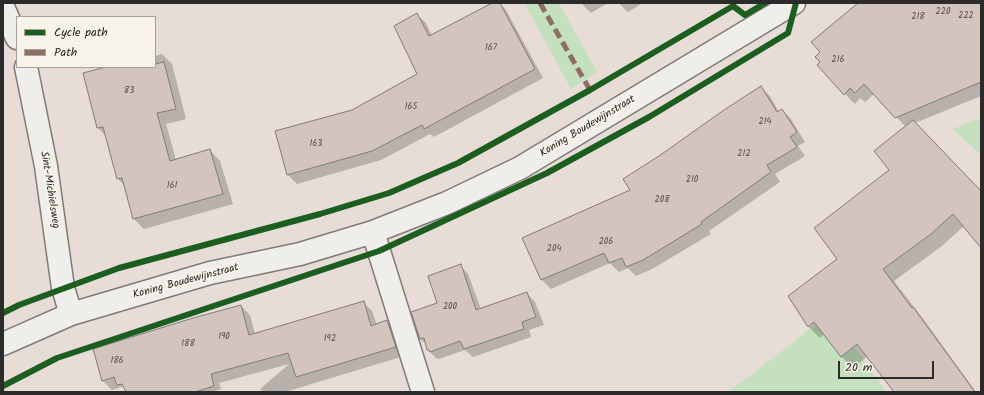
<!DOCTYPE html>
<style>
body{margin:0}
#map{position:relative;width:984px;height:395px;overflow:hidden;background:#e7dcd6;font-family:Kalam,sans-serif}
canvas{display:block}
.frame{position:absolute;inset:0;border:4px solid #2b2b2b;pointer-events:none}
.legend{position:absolute;left:16px;top:16px;width:140px;height:52px;box-sizing:border-box;background:#f7f3e8;border:1px solid #a5a39c;margin:0;padding:5px 7px;list-style:none;font-size:12px;color:#2b2b2b}
.legend li{display:flex;align-items:center;gap:8px;height:20px}
.legend b{width:20px;border:1px solid #a5a39c}
.scale{position:absolute;left:838px;top:361px;width:96px;height:18px;box-sizing:border-box;border:2px solid #2b2b2b;border-top:0;padding-left:5px;font-size:12px;line-height:14px;white-space:nowrap;color:#2b2b2b;-webkit-text-stroke:3px #f7f3e8;paint-order:stroke}
</style>
<div id="map">
<canvas width="984" height="395"></canvas>
<div class="frame"></div>
<ul class="legend">
<li><b style="height:5px;background:#1b5e20"></b>Cycle path</li>
<li><b style="height:5px;background:#8d6e63"></b>Path</li>
</ul>
<div class="scale">20 m</div>
</div>
<script>
const ctx = document.querySelector('canvas').getContext('2d');
ctx.lineJoin = 'round';
function paint(path, color) {
  ctx.fillStyle = color;
  ctx.fill(path, 'evenodd');
}
function poly(rows) {
  const path = new Path2D();
  for (const r of rows) {
    path.moveTo(r[0], r[1]);
    for (let i = 2; i < r.length; i += 2) path.lineTo(r[i], r[i + 1]);
  }
  return path;
}
function strokePath(path, color, width, dash) {
  ctx.strokeStyle = color;
  ctx.lineWidth = width;
  ctx.lineCap = dash ? 'butt' : 'round';
  ctx.setLineDash(dash || []);
  ctx.stroke(path);
}
function drawText(font, color, halo, rows, align = 'center') {
  ctx.font = font + ' Kalam,sans-serif';
  ctx.lineWidth = 4;
  ctx.setLineDash([]);
  ctx.textBaseline = 'middle';
  ctx.strokeStyle = halo;
  ctx.fillStyle = color;
  for (const [text, x, y, turn = 0] of rows) {
    ctx.save();
    ctx.translate(x, y);
    ctx.rotate((+turn || 0) * Math.PI / 180);
    ctx.textAlign = isNaN(turn) ? turn : align;
    if (halo) ctx.strokeText(text, 0, 0);
    ctx.fillText(text, 0, 0);
    ctx.restore();
  }
}
paint(poly([
 [524,3,559,3,597,72,571,89],
 [981,118,981,155,953,129],
 [830,313,886,392,728,392,747,378]
]), '#c5e0be');
paint(poly([
 [494,3,500,3,506,10,543,78,434,137,430,134,381,160,297,184,288,175,276,131,352,111,419,74,417,15,426,23,432,36],
 [581,3,608,3,591,13],
 [619,3,643,3,628,12],
 [860,3,981,3,981,96,915,123,981,192,981,247,964,226,942,246,894,281,924,320,976,392,895,392,868,356,853,368,841,356,824,334,820,338,808,326,839,259,891,171,906,127,874,94,865,102,860,98,855,104,845,94],
 [162,54,172,64,186,119,166,124,176,160,210,150,220,161,233,204,144,229,134,219,124,185,118,179,107,137,98,128,110,67,155,67,155,56],
 [761,87,770,96,779,112,782,110,791,119,805,142,798,146,805,156,775,174,780,182,709,231,711,234,652,269,636,276,628,268,619,272,610,263,551,289,542,280,523,238,631,191,660,156],
 [460,265,468,274,481,309,527,294,535,302,544,325,529,330,531,337,473,357,465,350,439,359,436,358,428,350,427,345,420,339,438,303],
 [363,302,372,311,377,325,387,321,396,330,404,356,285,392,263,392,260,389,289,364,219,383,221,389,212,392,145,392,165,373,112,390,103,381,241,306,250,315,255,334]
]), '#0003');
const building = poly([
 [492,3,500,3,535,69,424,129,422,125,372,151,287,175,275,131,352,110,417,74,394,26,417,13,429,36,492,3],
 [858,3,981,3,981,82,895,118,864,84,855,93,850,88,844,95,817,65,820,62,815,57,820,52,811,42,858,3],
 [164,62,176,109,157,113,170,161,210,149,223,194,133,219,122,178,117,179,103,127,97,128,83,73,106,67,155,67,155,64,164,62],
 [761,86,777,112,782,109,797,132,790,137,797,147,767,165,771,172,701,222,702,224,643,260,626,267,622,258,609,263,604,253,541,280,522,238,630,190,623,179,659,156,724,110,761,86],
 [913,120,981,191,981,248,953,214,931,234,883,269,912,308,913,307,975,392,894,392,857,344,841,357,814,322,808,327,788,296,837,259,814,228,889,170,874,151,913,120],
 [461,264,476,310,527,292,536,317,522,322,524,329,464,349,460,341,430,352,429,350,427,350,424,338,420,339,411,312,437,303,428,276,461,264],
 [364,301,371,326,387,320,396,347,296,377,288,353,211,374,214,386,195,392,126,392,122,384,117,385,114,377,102,381,93,349,193,318,241,305,249,335,364,301]
]);
paint(building, '#d3c4be');
strokePath(building, '#807b78', 1);
const street = poly([
 [3,7,17,38],
 [26,67,46,166,63,288,71,314],
 [373,232,423,392],
 [3,344,71,314,210,273,300,254,373,232,447,203,520,168,794,3]
]);
strokePath(street, '#807b78', 25);
strokePath(street, '#f0eeea', 22);
strokePath(poly([
 [540,3,590,90]
]), '#8d6e63', 5, [10, 5]);
strokePath(poly([
 [3,313,19,305,119,268,320,214,389,193,458,163,590,90,733,6,745,15,765,3],
 [3,386,57,358,379,251,547,173,649,117,788,33,796,3]
]), '#1b5e20', 6);
drawText('9px', '#555150', null, [
 ["220",943,12],
 ["222",966,16],
 ["218",918,17],
 ["167",491,48],
 ["216",838,60],
 ["83",129,91],
 ["165",411,107],
 ["214",765,122],
 ["163",316,144],
 ["212",744,154],
 ["210",692,180],
 ["161",172,186],
 ["208",662,200],
 ["206",606,242],
 ["204",554,249],
 ["200",450,307],
 ["190",224,337],
 ["192",330,339],
 ["188",188,344],
 ["186",117,361]
]);
drawText('11px', '#2b2b2b', '#f7f3e8', [
 ["Koning Boudewijnstraat",588,127,-31],
 ["Sint-Michielsweg",49,190,81],
 ["Koning Boudewijnstraat",186,282,-15]
]);
</script>
